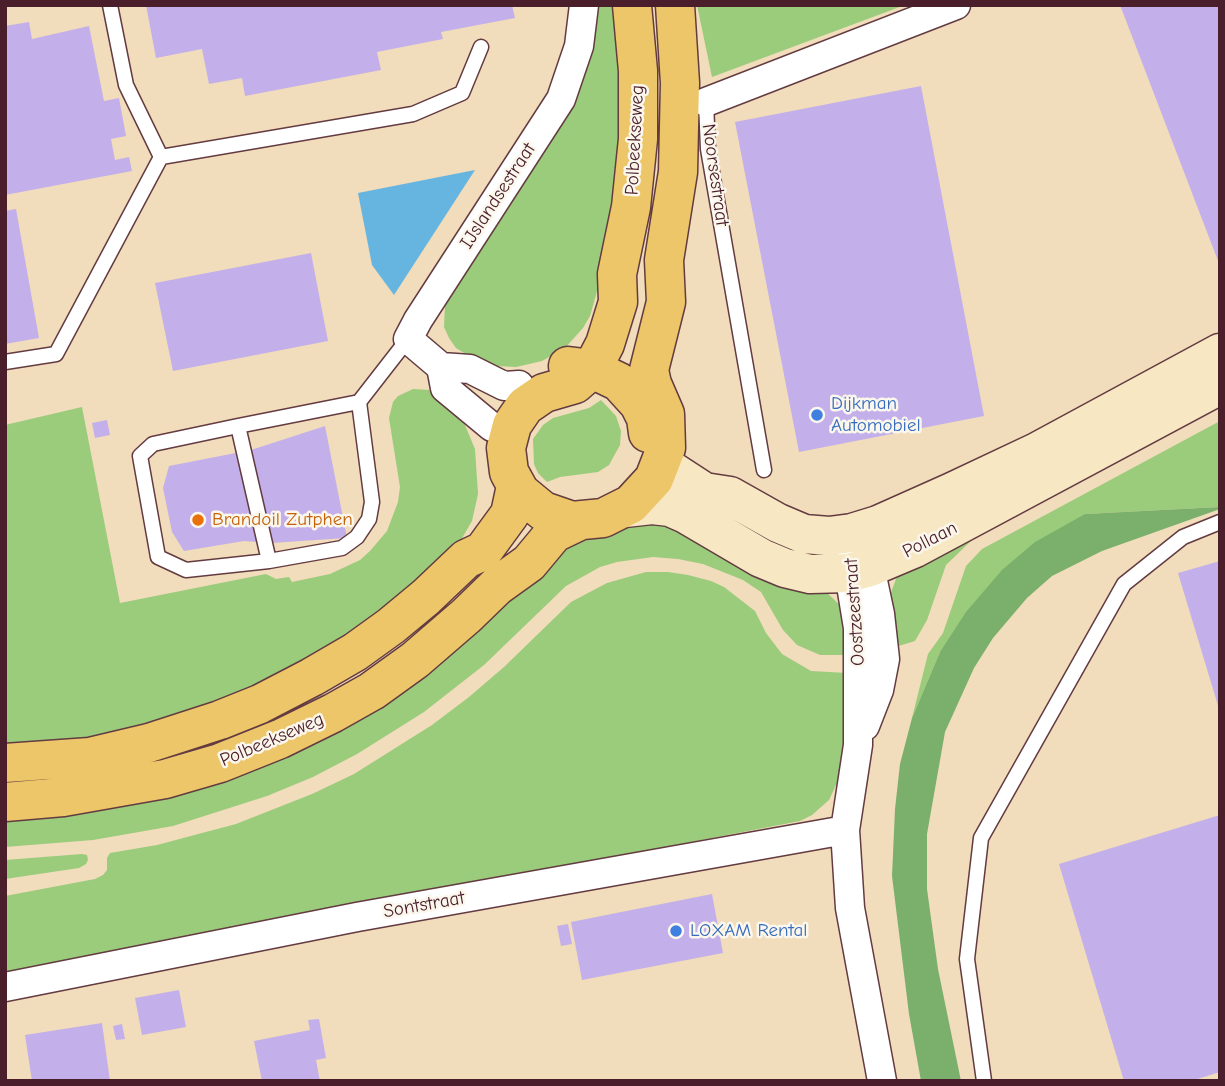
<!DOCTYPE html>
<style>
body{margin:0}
#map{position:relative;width:1225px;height:1086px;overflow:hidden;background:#f1dcbb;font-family:"Comic Neue",sans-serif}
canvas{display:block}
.frame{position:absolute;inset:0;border:7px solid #4a1f2b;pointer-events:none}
</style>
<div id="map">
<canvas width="1225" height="1086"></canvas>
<div class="frame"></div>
</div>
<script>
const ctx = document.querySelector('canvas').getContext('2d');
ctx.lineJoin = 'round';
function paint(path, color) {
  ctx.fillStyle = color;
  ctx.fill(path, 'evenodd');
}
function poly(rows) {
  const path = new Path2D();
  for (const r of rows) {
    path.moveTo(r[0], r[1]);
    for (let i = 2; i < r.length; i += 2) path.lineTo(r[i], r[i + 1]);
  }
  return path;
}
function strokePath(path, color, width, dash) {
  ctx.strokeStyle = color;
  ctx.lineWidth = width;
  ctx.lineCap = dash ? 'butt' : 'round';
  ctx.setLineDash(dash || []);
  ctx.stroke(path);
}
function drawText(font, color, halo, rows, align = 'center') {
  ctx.font = font + ' "Comic Neue",sans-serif';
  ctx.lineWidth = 5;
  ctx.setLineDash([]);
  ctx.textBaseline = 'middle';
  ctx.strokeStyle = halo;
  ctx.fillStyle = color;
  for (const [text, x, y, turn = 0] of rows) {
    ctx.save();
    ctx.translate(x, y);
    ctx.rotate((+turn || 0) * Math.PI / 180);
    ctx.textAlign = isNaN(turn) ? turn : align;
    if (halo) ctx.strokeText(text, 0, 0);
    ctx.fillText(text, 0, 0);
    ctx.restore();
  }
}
paint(poly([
 [596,5,619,5,625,111,606,260,590,316,583,328,565,348,542,361,516,367,496,366,477,361,456,348,449,338,444,327,445,305,449,295,573,104,590,55],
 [697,5,905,5,712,77],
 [413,389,430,390,437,394,462,418,475,449,478,494,472,521,461,540,401,601,282,677,132,731,5,754,5,425,82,407,120,603,266,574,276,579,289,577,292,582,330,574,360,560,370,551,387,531,398,502,400,487,389,418,393,402,398,396],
 [601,400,616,416,621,431,620,445,609,465,598,472,560,477,547,482,538,473,534,464,533,439,543,425,553,418,589,408],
 [1220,421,1220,507,1085,514,940,652,912,718,928,654,943,633,966,566,982,549],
 [657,519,824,590,842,607,850,655,820,655,797,645,783,630,761,592,743,580,703,564,678,559,653,557,617,562,600,567,566,586,484,665,424,712,357,754,313,777,267,796,173,826,93,840,5,847,5,814,196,785,555,548],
 [974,538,946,565,927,620,915,641,895,647,890,595,899,571],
 [646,572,668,572,688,575,711,581,724,587,755,611,766,633,782,654,811,671,847,673,846,734,837,783,829,800,812,815,800,821,5,974,5,896,95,879,103,875,107,870,107,858,110,853,157,845,236,824,312,794,354,774,432,725,469,697,504,667,571,602,607,583],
 [82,854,87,855,88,860,86,864,79,868,5,879,5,860]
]), '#9acc7c');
paint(poly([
 [1220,507,1220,509,1102,551,1052,576,1027,598,993,638,974,668,945,732,927,834,927,889,938,969,961,1081,921,1081,909,1014,892,876,895,809,900,764,912,718,940,652,966,612,1002,570,1035,542,1085,514]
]), '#7bb06c');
paint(poly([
 [475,170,394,295,372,265,358,193]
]), '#66b4e0');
paint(poly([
 [146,5,512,5,515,18,441,32,443,39,377,52,381,70,245,96,242,78,209,84,202,49,156,58],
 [1120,5,1220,5,1220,266],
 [29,22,32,39,89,26,104,101,119,98,126,136,111,139,115,160,129,157,132,171,5,195,5,26],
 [921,86,984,416,799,452,735,122],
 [16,209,39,338,5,344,5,211],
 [311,253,328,341,173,371,155,283],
 [107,420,110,435,95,438,92,423],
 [325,426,347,538,271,543,244,541,184,551,172,532,163,488,169,466,251,450],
 [1220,561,1220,709,1219,709,1178,573],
 [1220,815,1220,1072,1191,1081,1124,1081,1059,864],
 [712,894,723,953,582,980,571,922],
 [568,924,572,944,561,946,557,926],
 [179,990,186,1027,142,1035,135,998],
 [319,1019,326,1058,316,1060,320,1081,262,1081,254,1041,310,1030,308,1020],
 [102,1023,110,1081,32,1081,25,1035],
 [122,1024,125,1039,116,1040,113,1026]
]), '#c3b0ea');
const lane = poly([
 [110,5,126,85,161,157],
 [706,102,708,149,764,470],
 [5,362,56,354,161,157,413,114,462,93,481,47],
 [359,402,372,502,369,519,357,537,342,548,269,561,238,426,359,402,408,339],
 [238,426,153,444,140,456,158,557,186,570,269,561],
 [984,1081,967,959,981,838,1124,584,1183,537,1220,522]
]);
const street = poly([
 [706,102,956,5],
 [441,367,445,388,492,427],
 [519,385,504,386,470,369,441,367,408,339,418,320,561,99,579,46,584,5],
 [862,552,870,567,880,614,885,659,879,690,865,726],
 [850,553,849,573,858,628,858,745,845,830,850,908,882,1081],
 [5,987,357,917,845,830]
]);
const secondary = poly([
 [661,464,704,492,730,496,778,523,804,534,829,536,852,533,878,525,952,492,1037,452,1220,353],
 [625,508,652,505,670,507,686,514,761,558,785,568,810,574,849,573,870,567,915,548,1220,385]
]);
const primary = poly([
 [632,5,638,71,638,139,631,207,617,274,618,302,605,344,592,369,575,384,544,393,525,406,512,425,506,448,509,472,520,492,543,511,572,521,603,518,631,504,654,479,666,448,665,414,652,384,649,370,666,302,664,260,678,172,680,83,675,5],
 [568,366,592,369,619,382,639,404,646,418,648,433],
 [5,763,90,757,149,743,220,720,260,704,312,677,355,652,391,626,426,597,466,559,483,551,510,514,516,486],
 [5,802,63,797,165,779,220,763,280,739,333,713,372,691,415,660,466,616,497,586,529,563,554,533,579,521]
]);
strokePath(lane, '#633b41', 17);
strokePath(street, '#633b41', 31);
strokePath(secondary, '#633b41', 41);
strokePath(primary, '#633b41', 41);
strokePath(lane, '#fff', 14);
strokePath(street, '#fff', 28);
strokePath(secondary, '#f7e8c3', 38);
strokePath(primary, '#ecc669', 38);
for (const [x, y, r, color] of [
 [817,415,7,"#3f7fe0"],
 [198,520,7,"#e8710a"],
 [676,931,7,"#3f7fe0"]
]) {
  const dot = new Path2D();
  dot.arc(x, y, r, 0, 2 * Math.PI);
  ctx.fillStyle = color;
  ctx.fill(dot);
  strokePath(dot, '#fbf7ec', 2.5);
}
drawText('19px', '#4a1f2b', '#fbf7ec', [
 ["Polbeekseweg",635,140,-87],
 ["Noorsestraat",715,175,82],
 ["IJslandsestraat",498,196,-57],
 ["Pollaan",930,540,-27],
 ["Oostzeestraat",855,612,-94],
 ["Polbeekseweg",272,740,-23],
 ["Sontstraat",424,905,-10]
]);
drawText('19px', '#366cbe', '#fbf7ec', [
 ["Dijkman",831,404],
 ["Automobiel",831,426],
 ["LOXAM Rental",690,931]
], 'left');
drawText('19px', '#c56008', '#fbf7ec', [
 ["Brandoil Zutphen",212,520]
], 'left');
</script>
